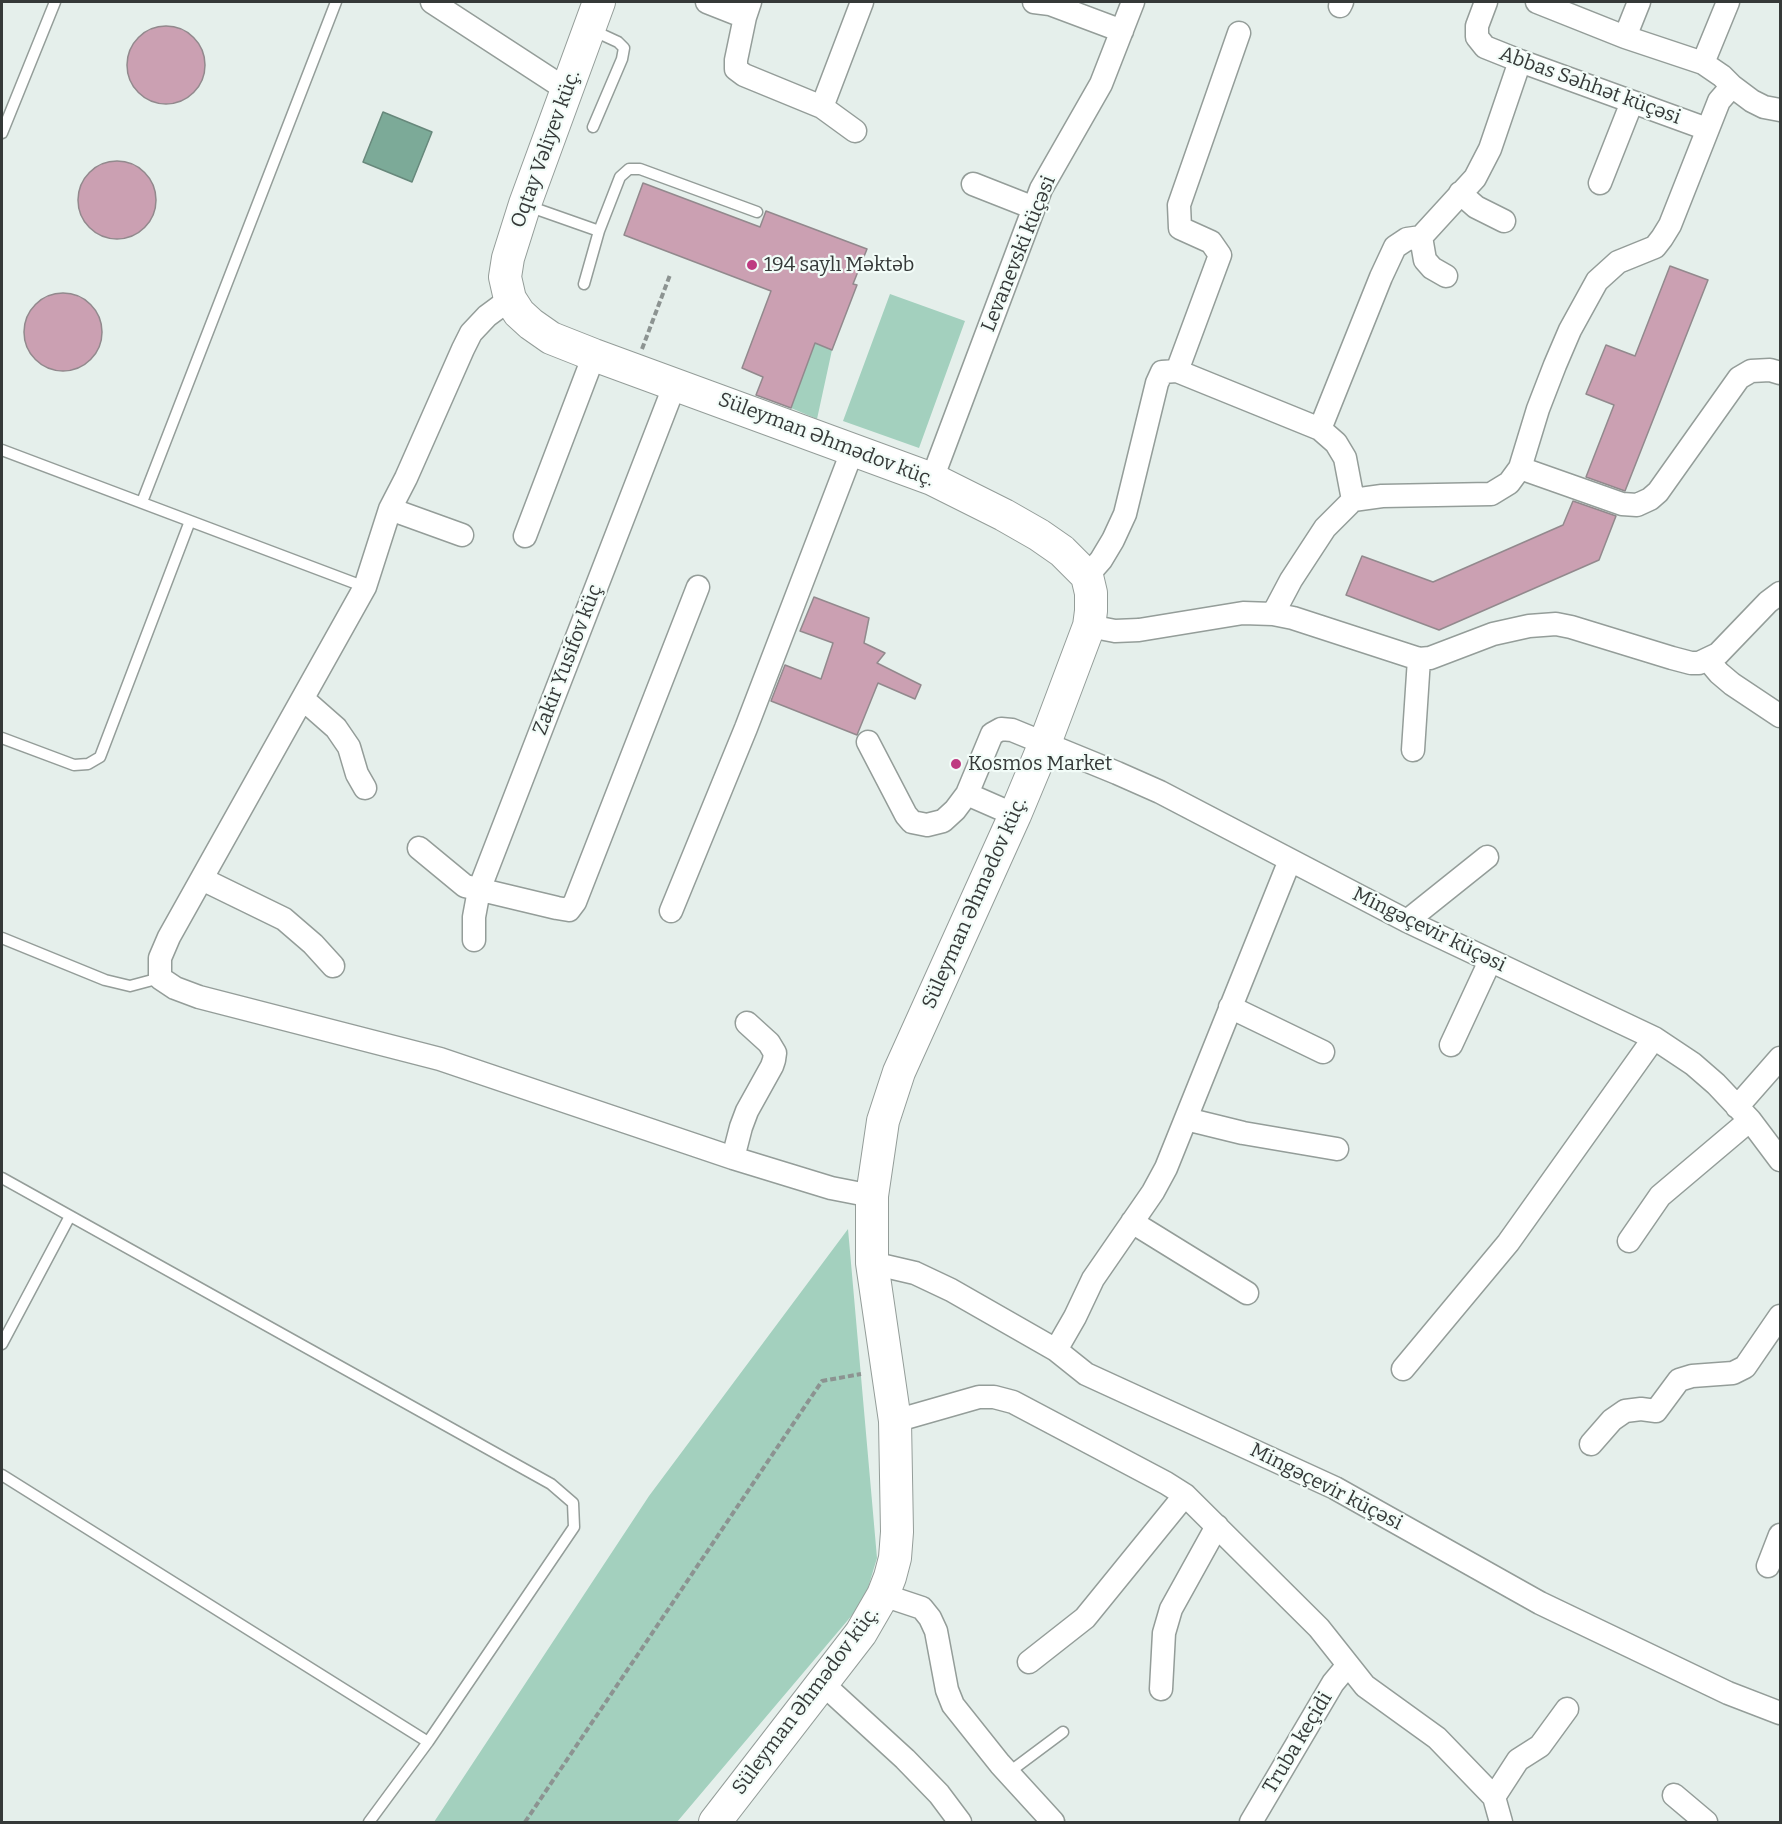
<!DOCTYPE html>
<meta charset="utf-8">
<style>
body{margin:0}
#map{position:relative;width:1782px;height:1824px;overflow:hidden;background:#e5efeb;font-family:Bitter,serif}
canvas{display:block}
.frame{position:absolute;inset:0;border:3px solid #353938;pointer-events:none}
</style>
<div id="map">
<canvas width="1782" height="1824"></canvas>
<div class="frame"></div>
</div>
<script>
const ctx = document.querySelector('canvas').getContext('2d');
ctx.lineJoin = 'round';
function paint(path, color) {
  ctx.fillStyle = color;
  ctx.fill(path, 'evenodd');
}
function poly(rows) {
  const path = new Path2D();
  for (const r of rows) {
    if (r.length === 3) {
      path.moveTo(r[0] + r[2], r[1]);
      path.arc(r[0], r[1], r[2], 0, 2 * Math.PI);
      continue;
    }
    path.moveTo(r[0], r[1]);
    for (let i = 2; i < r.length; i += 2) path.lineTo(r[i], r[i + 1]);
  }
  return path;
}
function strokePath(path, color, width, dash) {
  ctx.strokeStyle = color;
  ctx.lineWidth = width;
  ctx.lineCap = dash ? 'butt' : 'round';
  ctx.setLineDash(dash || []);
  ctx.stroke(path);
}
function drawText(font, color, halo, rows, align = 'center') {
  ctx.font = font + ' Bitter,serif';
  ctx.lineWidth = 4.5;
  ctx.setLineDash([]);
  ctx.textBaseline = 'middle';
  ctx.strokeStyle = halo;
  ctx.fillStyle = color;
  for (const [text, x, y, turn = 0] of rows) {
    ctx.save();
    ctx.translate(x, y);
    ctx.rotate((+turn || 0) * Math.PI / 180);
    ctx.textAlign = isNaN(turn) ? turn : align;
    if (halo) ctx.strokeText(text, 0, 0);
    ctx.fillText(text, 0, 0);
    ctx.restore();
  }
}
paint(poly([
 [890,294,965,321,919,448,843,421],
 [815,343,832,350,817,419,791,408],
 [848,1229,877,1558,864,1601,677,1822,434,1822,649,1496]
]), '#a3d0be');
const water = poly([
 [383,112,432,132,412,182,363,162,383,112]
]);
paint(water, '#7caa98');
strokePath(water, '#67887b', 1.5);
const building = poly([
 [166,65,39],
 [117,200,39],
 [643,183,760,227,766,211,867,249,853,284,857,285,832,350,815,343,791,408,756,395,763,377,742,368,771,291,624,235,643,183],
 [1670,266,1708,280,1625,491,1586,477,1614,405,1586,394,1606,345,1635,356,1670,266],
 [63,332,39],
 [1573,501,1616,516,1599,560,1439,630,1346,595,1362,556,1433,582,1563,525,1573,501],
 [814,597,869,618,864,643,885,653,877,663,921,685,915,699,878,683,857,735,771,701,785,665,821,679,833,643,800,631,814,597]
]);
paint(building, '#cba0b2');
strokePath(building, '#92898d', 1.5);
const lane = poly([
 [592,30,618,42,624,48,622,59,593,127],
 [2,133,55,2],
 [528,206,599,231],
 [584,284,599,231,620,177,629,169,640,169,757,212],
 [2,450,365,587],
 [142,502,336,2],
 [2,738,74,765,88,764,100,757,190,521],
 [2,938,105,980,130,986,160,978],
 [2,1178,551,1484,573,1503,574,1527,428,1742,369,1822],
 [2,1344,70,1216],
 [2,1475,428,1742],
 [1008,1773,1063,1732]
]);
const street = poly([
 [432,2,567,90],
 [707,2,745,17],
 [750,2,745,17,736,60,736,69,744,75,822,107,855,131],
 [1034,2,1050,4,1122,31],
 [1486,2,1477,26,1477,37,1485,47,1520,61,1707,129],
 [1537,2,1625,37,1703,63,1722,76,1732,86,1752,101,1764,107,1780,110],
 [1340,6,1342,2],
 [1625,37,1639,2],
 [1703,63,1728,2],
 [822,107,862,2],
 [1600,183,1632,102],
 [973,184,1034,208],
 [1460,193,1476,207,1504,221],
 [1421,237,1425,260,1432,268,1446,276],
 [510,299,487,316,471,333,463,349,406,478,390,509,365,587,169,937,160,958,160,978,175,988,199,997,440,1059,733,1158,831,1188,872,1196],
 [1177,371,1220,255,1211,242,1180,228,1179,205,1239,33],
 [1320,429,1381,277,1395,247,1407,239,1421,237,1475,178,1490,149,1520,61],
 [1520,468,1622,504,1637,505,1650,499,1658,492,1739,378,1751,371,1770,370,1780,373],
 [932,479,1041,189,1101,84,1133,2],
 [1353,500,1382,496,1491,494,1509,483,1520,468,1538,409,1555,365,1570,330,1597,281,1618,262,1655,247,1662,238,1670,225,1719,101,1732,86],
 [390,509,462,535],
 [525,536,594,355],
 [1087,576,1101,560,1113,540,1125,514,1157,383,1162,372,1177,371,1320,429,1336,443,1345,458,1353,500,1325,528,1291,580,1273,614],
 [1089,626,1115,631,1139,630,1243,613,1273,614,1293,618,1419,659,1430,658,1493,634,1529,626,1556,624,1571,627,1672,658,1691,663,1699,663,1718,654,1768,602,1780,593],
 [1708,660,1719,673,1732,684,1780,716],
 [303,699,336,728,349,747,357,774,365,788],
 [868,742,906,815,912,822,927,825,943,821,955,810,967,794,992,734,1001,729,1012,730,1117,773,1160,792,1407,921,1654,1038,1693,1064,1716,1084,1750,1120,1780,1160],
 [1413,750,1419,659],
 [967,794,1015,815],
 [419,848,465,886,557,908,569,910,575,902,698,587],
 [202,879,284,919,313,944,333,966],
 [671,911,746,728,853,449],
 [1407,921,1487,857],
 [474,940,474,917,479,890,675,384],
 [1230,1007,1323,1052],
 [1451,1045,1490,961],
 [1737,1107,1780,1058],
 [1186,1119,1243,1133,1337,1149],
 [733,1158,741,1127,747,1111,772,1066,774,1060,775,1053,769,1043,747,1023],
 [1132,1222,1247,1293],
 [1629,1241,1660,1196,1750,1120],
 [872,1263,915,1273,951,1290,1056,1350,1086,1374,1335,1488,1540,1603,1728,1693,1780,1713],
 [1056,1350,1075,1317,1093,1279,1153,1192,1166,1168,1290,860],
 [1403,1369,1508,1243,1654,1038],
 [895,1421,979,1397,994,1397,1013,1402,1166,1483,1185,1495,1319,1628,1365,1686,1437,1738,1494,1797,1501,1822],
 [1591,1444,1612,1420,1625,1411,1641,1409,1656,1411,1679,1380,1692,1376,1733,1373,1745,1367,1780,1316],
 [1768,1566,1780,1535],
 [883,1595,922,1608,930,1618,936,1631,947,1690,953,1705,1000,1764,1053,1822],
 [1029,1662,1085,1618,1185,1495],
 [823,1684,905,1759,939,1794,960,1822],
 [1161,1689,1164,1633,1171,1609,1217,1526],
 [1674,1795,1706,1822],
 [1494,1797,1518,1760,1540,1746,1567,1709],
 [1251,1822,1333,1683,1348,1665]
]);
const secondary = poly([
 [599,2,525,204,508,258,505,277,510,299,519,313,531,324,551,338,594,355,932,479,1004,515,1039,535,1062,551,1087,576,1091,593,1091,611,1089,626,1045,743,1015,815,899,1072,883,1121,872,1196,872,1263,895,1421,897,1532,895,1558,890,1577,883,1595,861,1633,715,1822]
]);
strokePath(lane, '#949d99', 13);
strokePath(street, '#949d99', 25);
strokePath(secondary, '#949d99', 34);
strokePath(poly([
 [642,349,670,275],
 [525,1822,822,1381,861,1374]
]), '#8c9391', 4, [6, 3]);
strokePath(lane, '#fff', 10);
strokePath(street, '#fff', 22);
strokePath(secondary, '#fff', 32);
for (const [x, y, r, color] of [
 [752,265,6,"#be3b81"],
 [956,764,6,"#be3b81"]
]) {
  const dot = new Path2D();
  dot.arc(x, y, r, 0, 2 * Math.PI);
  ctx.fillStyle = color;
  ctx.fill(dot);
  strokePath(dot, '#f2fcf8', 2);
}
drawText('20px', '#353938', '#f2fcf8', [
 ["Abbas Səhhət küçəsi",1590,86,20],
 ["Oqtay Vəliyev küç.",546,149,-70],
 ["Levanevski küçəsi",1019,254,-68],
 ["Süleyman Əhmədov küç.",826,440,21],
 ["Zakir Yusifov küç",568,660,-69],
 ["Süleyman Əhmədov küç.",975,903,-66],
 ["Mingəçevir küçəsi",1429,930,26],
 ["Mingəçevir küçəsi",1326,1487,27],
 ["Süleyman Əhmədov küç.",806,1701,-53],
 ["Truba keçidi",1298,1743,-59]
]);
drawText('20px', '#353938', '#f2fcf8', [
 ["194 saylı Məktəb",764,265],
 ["Kosmos Market",968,764]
], 'left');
</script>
